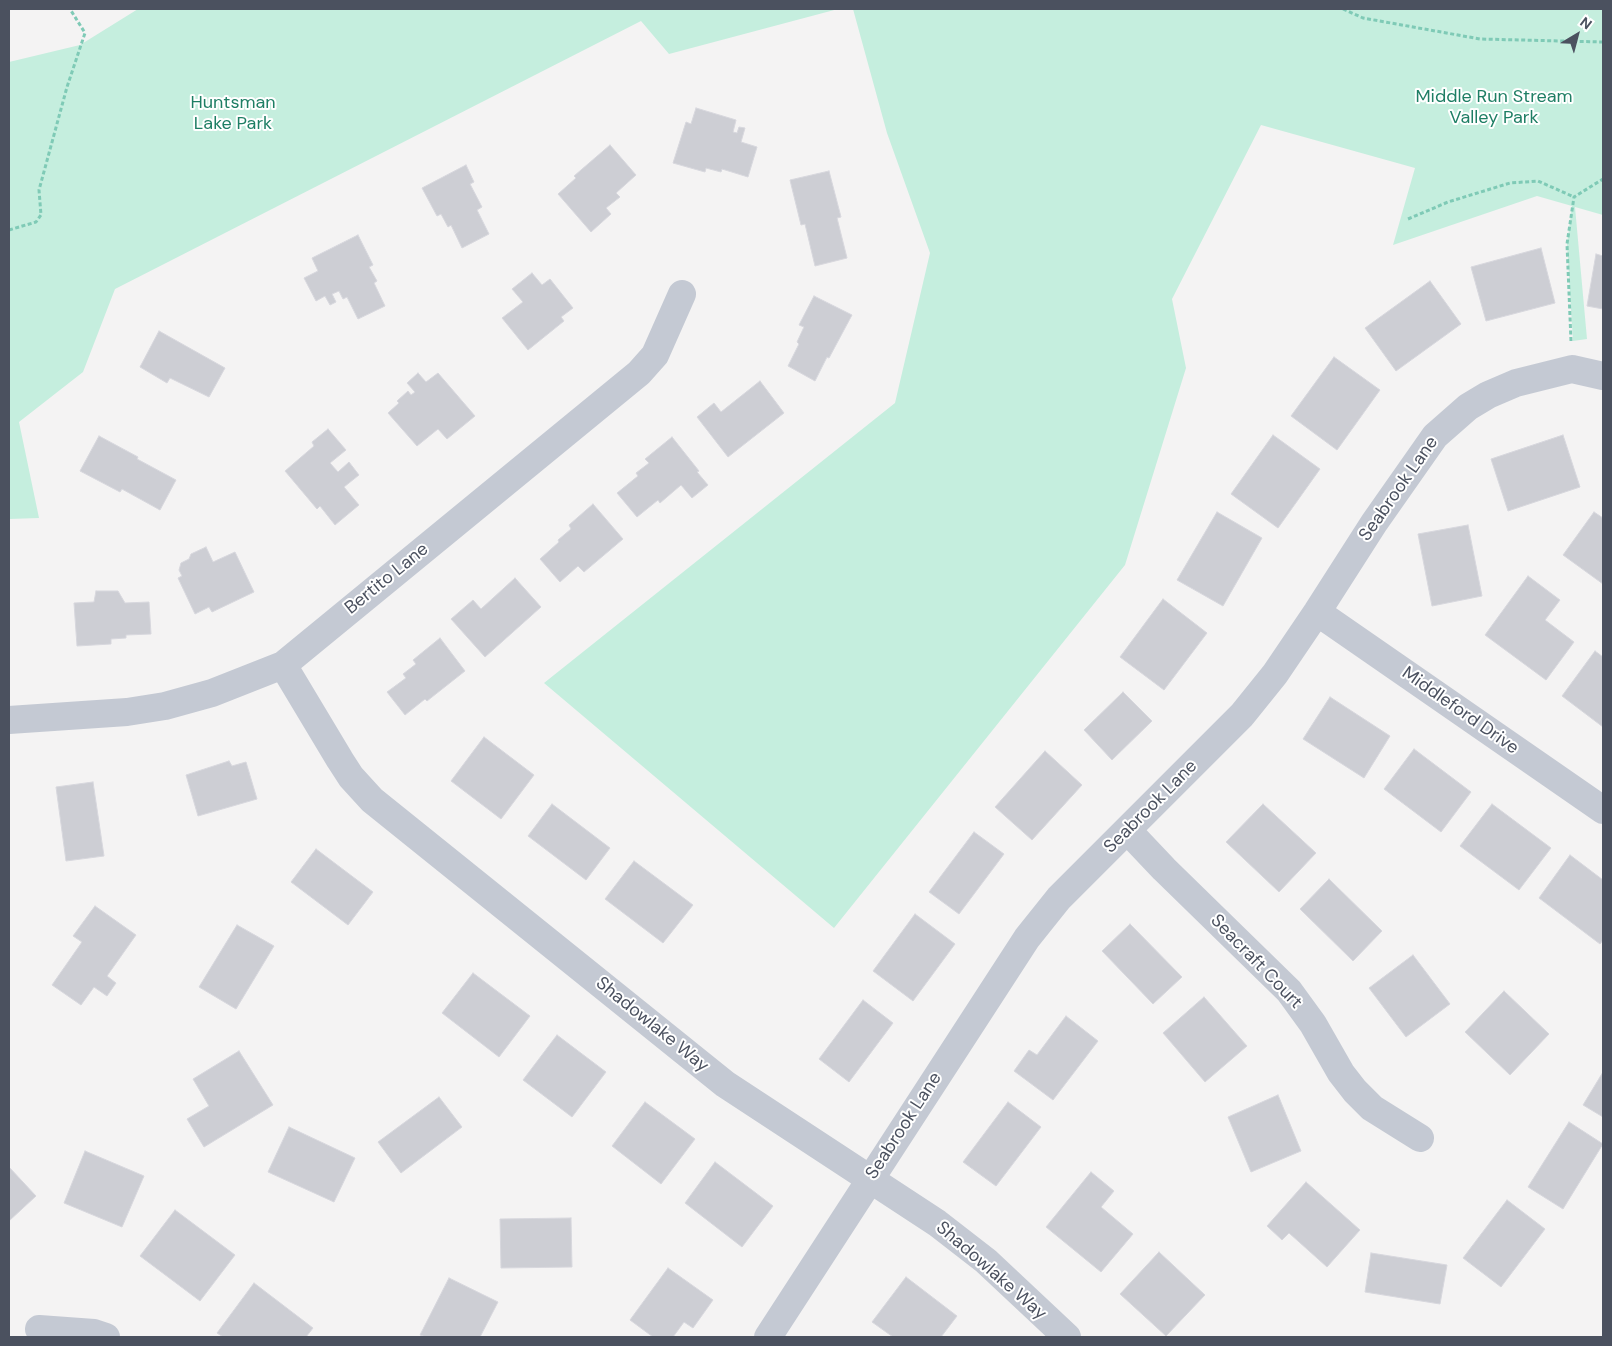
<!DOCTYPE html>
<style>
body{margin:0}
#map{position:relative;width:1612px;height:1346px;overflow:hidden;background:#f4f3f3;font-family:"DM Sans",sans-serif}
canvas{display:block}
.frame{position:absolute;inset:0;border:10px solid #4b515f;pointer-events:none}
.north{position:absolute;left:1552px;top:10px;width:50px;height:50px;-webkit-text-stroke:4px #fff;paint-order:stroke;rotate:37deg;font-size:14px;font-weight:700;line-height:20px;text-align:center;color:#4b515f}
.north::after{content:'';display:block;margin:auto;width:18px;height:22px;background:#4b515f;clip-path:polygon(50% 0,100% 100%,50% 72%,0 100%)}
</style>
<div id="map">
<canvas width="1612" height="1346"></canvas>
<div class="frame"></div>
<div class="north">N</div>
</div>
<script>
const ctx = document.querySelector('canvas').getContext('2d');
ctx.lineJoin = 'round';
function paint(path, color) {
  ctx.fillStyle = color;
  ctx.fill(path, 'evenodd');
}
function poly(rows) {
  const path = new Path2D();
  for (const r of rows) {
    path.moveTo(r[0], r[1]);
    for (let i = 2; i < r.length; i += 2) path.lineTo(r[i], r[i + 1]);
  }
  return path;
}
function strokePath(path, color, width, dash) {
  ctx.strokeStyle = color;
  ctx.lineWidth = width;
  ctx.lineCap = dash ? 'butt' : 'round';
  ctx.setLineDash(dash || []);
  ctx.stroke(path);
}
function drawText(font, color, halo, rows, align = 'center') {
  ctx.font = font + ' "DM Sans",sans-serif';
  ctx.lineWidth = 4;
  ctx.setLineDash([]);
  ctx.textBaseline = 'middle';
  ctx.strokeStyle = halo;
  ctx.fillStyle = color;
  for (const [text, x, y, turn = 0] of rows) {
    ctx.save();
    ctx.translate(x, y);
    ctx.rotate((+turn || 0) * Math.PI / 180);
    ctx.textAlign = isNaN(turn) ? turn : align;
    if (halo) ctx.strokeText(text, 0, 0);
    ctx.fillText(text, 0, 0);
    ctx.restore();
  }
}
paint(poly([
 [138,9,838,9,669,54,641,21,115,289,83,372,19,422,39,518,9,519,9,62,80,45],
 [853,9,1603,9,1603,215,1575,207,1587,339,1573,341,1567,244,1572,206,1537,196,1393,245,1415,168,1261,125,1172,299,1186,368,1125,565,834,928,544,683,895,403,930,253,887,133]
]), '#c5eede');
const building = poly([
 [696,108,736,120,733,132,737,133,739,127,745,128,741,142,757,147,748,177,722,169,721,172,706,168,705,172,673,163,686,122,691,124,696,108],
 [610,145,636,175,616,193,620,197,606,208,611,214,591,232,558,194,576,178,574,176,610,145],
 [466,165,474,182,470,184,482,207,477,210,489,234,462,248,451,225,448,227,441,214,437,216,422,188,466,165],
 [829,171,841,217,837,218,847,258,815,266,805,224,801,225,790,180,829,171],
 [358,235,373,265,369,267,377,281,374,283,385,306,358,319,347,297,343,299,339,291,332,294,336,302,330,305,325,296,316,301,304,278,318,271,312,258,358,235],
 [1541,248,1555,303,1486,321,1471,267,1541,248],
 [1596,254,1603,256,1603,309,1587,306,1596,254],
 [532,273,542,285,550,279,573,308,561,317,564,321,528,350,502,318,523,302,512,289,532,273],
 [1430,281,1461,324,1396,371,1365,328,1430,281],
 [814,296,852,315,829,358,827,357,815,381,788,366,799,344,797,342,804,327,799,325,814,296],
 [159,331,225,368,209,397,170,378,167,383,140,367,159,331],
 [1334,357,1380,390,1337,450,1291,416,1334,357],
 [418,373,426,382,438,373,475,416,447,439,438,429,417,446,388,413,399,403,397,401,408,391,411,395,415,392,407,383,418,373],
 [760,381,784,413,728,457,697,417,714,403,721,412,760,381],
 [328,429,346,450,330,463,338,472,349,462,359,475,344,487,359,505,335,525,320,506,317,509,285,471,314,446,312,442,328,429],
 [1273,435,1320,469,1278,528,1231,494,1273,435],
 [1563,435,1580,487,1508,511,1491,459,1563,435],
 [99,436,138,457,137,459,176,480,160,510,122,489,120,492,80,471,99,436],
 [672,437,699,471,697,472,708,485,692,498,681,485,660,503,658,500,637,517,617,493,638,476,636,473,649,463,645,459,672,437],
 [593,504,623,539,584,572,578,566,560,582,540,559,559,542,558,540,571,529,569,525,593,504],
 [1217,512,1262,538,1223,606,1177,580,1217,512],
 [1594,512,1603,518,1603,584,1563,555,1594,512],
 [1468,525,1482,596,1432,606,1418,534,1468,525],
 [206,547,213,562,235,552,254,592,212,612,209,607,195,614,178,578,182,576,179,570,181,563,189,559,191,554,206,547],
 [1528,576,1560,600,1545,620,1574,642,1546,680,1485,635,1528,576],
 [515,578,541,607,485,657,451,619,473,600,481,609,515,578],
 [96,591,118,591,125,603,149,602,151,634,126,635,126,638,111,639,111,644,77,646,74,603,94,602,96,591],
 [1163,599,1207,633,1164,690,1120,657,1163,599],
 [440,638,465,671,427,701,425,699,405,715,387,692,406,678,403,674,416,664,413,660,440,638],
 [1595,651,1603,657,1603,727,1562,696,1595,651],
 [1123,692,1152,721,1112,760,1084,730,1123,692],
 [1330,697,1390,736,1364,778,1303,739,1330,697],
 [484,737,534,775,501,819,451,781,484,737],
 [1414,749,1471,792,1441,832,1384,789,1414,749],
 [1045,751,1082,785,1032,840,995,807,1045,751],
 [229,761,232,766,246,762,257,799,198,816,186,775,229,761],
 [93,782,104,856,66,861,56,787,93,782],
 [552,804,610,848,586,880,528,836,552,804],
 [1263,804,1316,853,1279,892,1226,842,1263,804],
 [1492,804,1551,848,1519,890,1460,846,1492,804],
 [974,832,1004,854,959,914,929,892,974,832],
 [316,849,373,892,348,925,291,882,316,849],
 [1570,855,1603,880,1603,940,1600,944,1539,898,1570,855],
 [634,861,693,905,663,943,605,899,634,861],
 [1329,879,1382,931,1353,961,1300,909,1329,879],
 [95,906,136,935,107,976,116,983,107,996,94,987,81,1005,52,985,82,942,73,936,95,906],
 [915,914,955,944,913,1001,873,971,915,914],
 [1130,924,1182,977,1153,1004,1102,951,1130,924],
 [237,925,274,946,236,1009,199,987,237,925],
 [1413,955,1450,1004,1406,1037,1369,988,1413,955],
 [473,973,530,1016,499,1057,442,1013,473,973],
 [1504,991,1549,1034,1510,1075,1465,1032,1504,991],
 [1204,997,1247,1046,1205,1082,1163,1033,1204,997],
 [863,1000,893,1023,849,1082,819,1059,863,1000],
 [1066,1016,1098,1041,1053,1100,1014,1071,1029,1050,1037,1055,1066,1016],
 [557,1035,606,1072,572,1117,523,1080,557,1035],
 [239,1051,273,1105,204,1147,187,1119,209,1106,193,1079,239,1051],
 [1603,1072,1603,1117,1583,1105,1603,1072],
 [1278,1095,1301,1151,1251,1172,1228,1117,1278,1095],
 [439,1097,462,1127,401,1173,378,1142,439,1097],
 [645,1102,695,1139,661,1184,612,1146,645,1102],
 [1008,1102,1041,1127,996,1186,963,1162,1008,1102],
 [1569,1122,1603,1144,1563,1209,1528,1187,1569,1122],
 [289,1127,355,1158,334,1202,268,1172,289,1127],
 [85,1151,144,1176,122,1227,64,1203,85,1151],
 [715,1162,773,1206,742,1247,685,1203,715,1162],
 [9,1167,36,1196,9,1221,9,1167],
 [1091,1172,1114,1191,1101,1207,1133,1234,1101,1272,1046,1227,1091,1172],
 [1306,1182,1360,1230,1327,1267,1289,1233,1282,1240,1267,1226,1306,1182],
 [1507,1200,1545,1229,1501,1287,1463,1258,1507,1200],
 [175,1210,235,1255,200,1301,140,1256,175,1210],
 [571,1218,572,1267,501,1268,500,1219,571,1218],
 [1159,1252,1205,1295,1166,1336,1120,1294,1159,1252],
 [1371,1253,1447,1265,1440,1304,1365,1292,1371,1253],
 [668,1268,713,1300,693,1328,684,1322,673,1337,653,1337,630,1320,668,1268],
 [906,1277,957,1316,941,1337,893,1337,872,1322,906,1277],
 [449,1278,498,1302,480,1337,426,1337,420,1335,449,1278],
 [254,1283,313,1328,306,1337,223,1337,217,1333,254,1283]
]);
paint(building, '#cdced4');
strokePath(building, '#d7d7dd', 1);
strokePath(poly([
 [1343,9,1363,18,1480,39,1603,42],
 [1408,219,1448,202,1510,183,1538,181,1574,197],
 [9,230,36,222,41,215,39,190,67,87,85,33,70,9],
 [1571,341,1567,244,1574,197,1603,179]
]), '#7fcab6', 3, [4, 2.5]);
strokePath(poly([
 [1317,612,1603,810],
 [283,665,340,760,351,777,372,800,725,1084,937,1223,986,1261,1067,1337],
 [9,720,127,712,165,706,212,693,283,665,639,373,655,355,682,294],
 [1128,831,1164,869,1289,991,1313,1024,1341,1073,1355,1091,1372,1108,1420,1138],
 [39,1329,94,1333,106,1337],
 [768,1337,1027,938,1059,898,1242,715,1275,674,1317,612,1374,523,1435,436,1468,407,1488,395,1516,383,1572,369,1603,376]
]), '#c4c9d3', 28);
drawText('18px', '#1e7e64', '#fff', [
 ["Middle Run Stream",1494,97],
 ["Valley Park",1494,118],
 ["Huntsman",233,103],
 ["Lake Park",233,124]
]);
drawText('18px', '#4b515f', '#fff', [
 ["Seabrook Lane",1399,489,-55],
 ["Bertito Lane",387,579,-39],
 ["Middleford Drive",1460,711,35],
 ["Seabrook Lane",1151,807,-45],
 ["Seacraft Court",1256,962,46],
 ["Shadowlake Way",652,1025,39],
 ["Seabrook Lane",904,1126,-57],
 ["Shadowlake Way",991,1271,41]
]);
</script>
